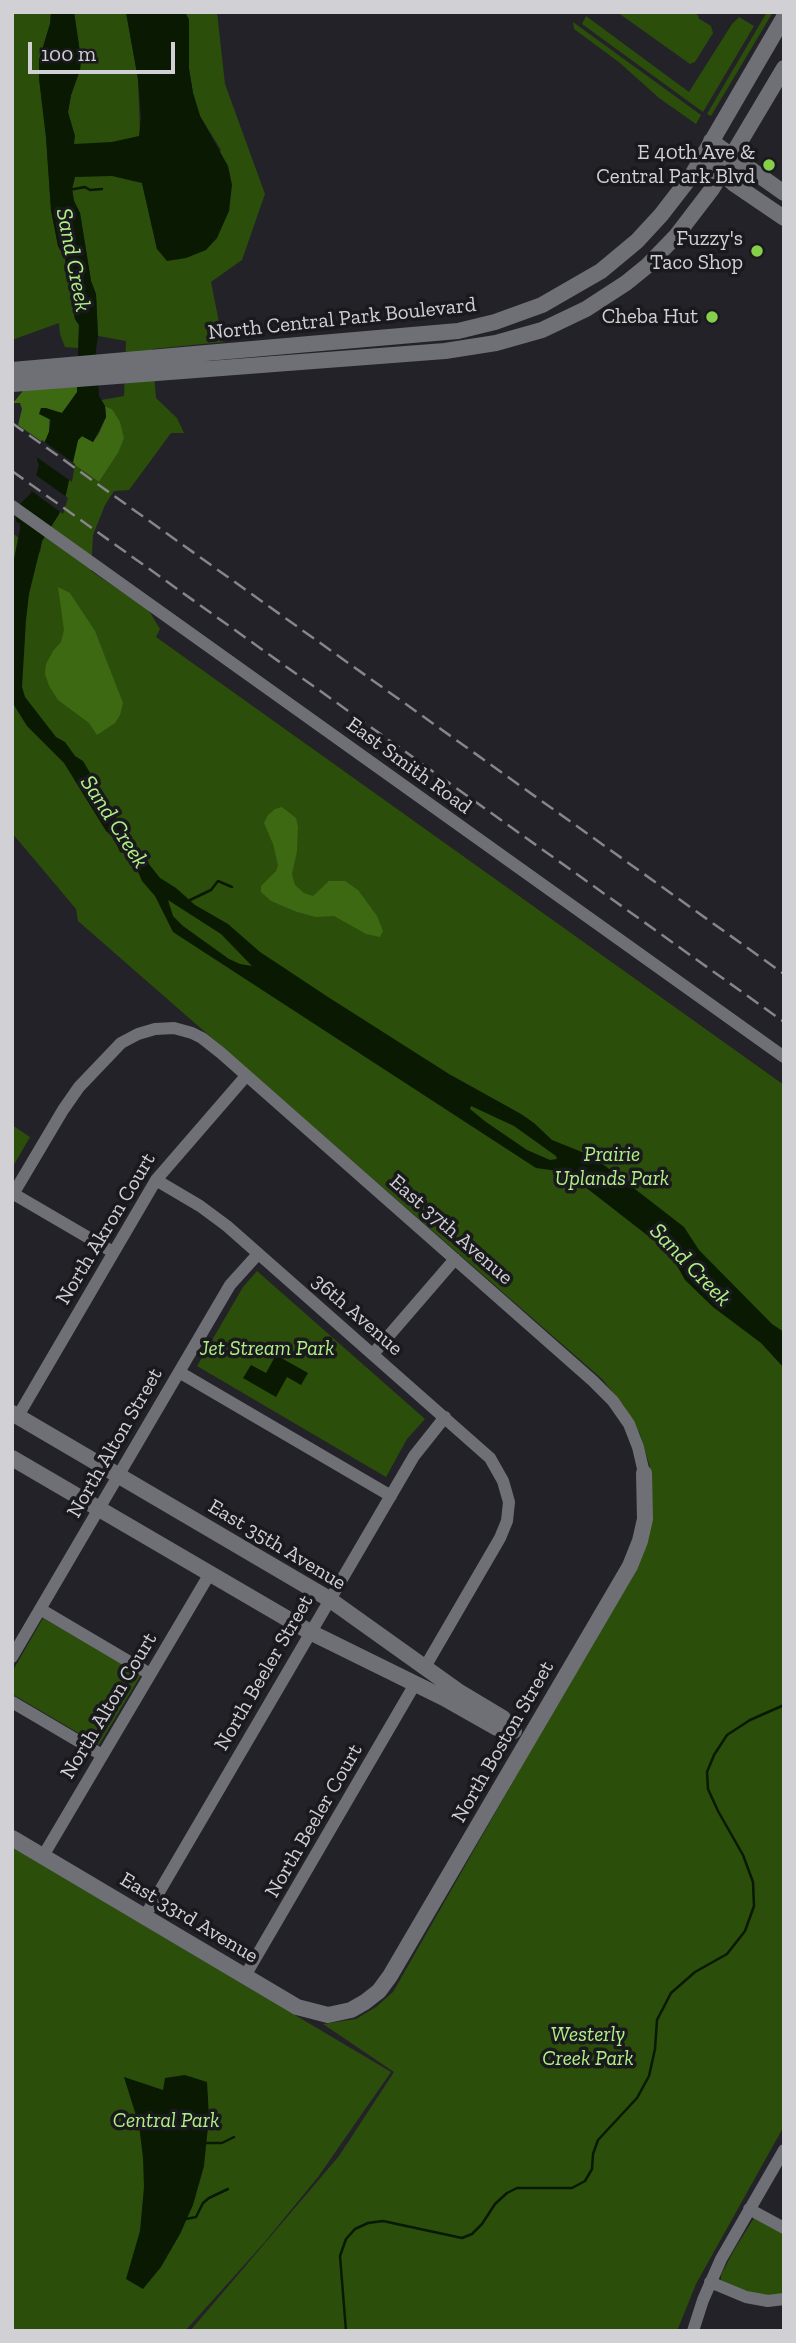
<!DOCTYPE html>
<style>
body{margin:0}
#map{position:relative;width:796px;height:2343px;overflow:hidden;background:#232228;font-family:"Zilla Slab",serif}
canvas{display:block}
.frame{position:absolute;inset:0;border:14px solid #d1d0d4;pointer-events:none}
.scale{position:absolute;left:28px;top:42px;width:147px;height:32px;box-sizing:border-box;border:4px solid #d1d0d4;border-top:0;padding-left:9px;font-size:21px;line-height:24px;white-space:nowrap;color:#d1d0d4;-webkit-text-stroke:5px #19191e;paint-order:stroke}
</style>
<div id="map">
<canvas width="796" height="2343"></canvas>
<div class="frame"></div>
<div class="scale">100 m</div>
</div>
<script>
const ctx = document.querySelector('canvas').getContext('2d');
ctx.lineJoin = 'round';
function paint(path, color) {
  ctx.fillStyle = color;
  ctx.fill(path, 'evenodd');
}
function poly(rows) {
  const path = new Path2D();
  for (const r of rows) {
    path.moveTo(r[0], r[1]);
    for (let i = 2; i < r.length; i += 2) path.lineTo(r[i], r[i + 1]);
  }
  return path;
}
function strokePath(path, color, width, dash) {
  ctx.strokeStyle = color;
  ctx.lineWidth = width;
  ctx.lineCap = dash ? 'butt' : 'round';
  ctx.setLineDash(dash || []);
  ctx.stroke(path);
}
function drawText(font, color, halo, rows, align = 'center') {
  ctx.font = font + ' "Zilla Slab",serif';
  ctx.lineWidth = 7;
  ctx.setLineDash([]);
  ctx.textBaseline = 'middle';
  ctx.strokeStyle = halo;
  ctx.fillStyle = color;
  for (const [text, x, y, turn = 0] of rows) {
    ctx.save();
    ctx.translate(x, y);
    ctx.rotate((+turn || 0) * Math.PI / 180);
    ctx.textAlign = isNaN(turn) ? turn : align;
    if (halo) ctx.strokeText(text, 0, 0);
    ctx.fillText(text, 0, 0);
    ctx.restore();
  }
}
paint(poly([
 [12,12,51,12,50,24,39,60,39,78,46,137,51,210,58,246,65,258,75,319,79,325,78,348,65,347,60,334,59,323,12,340],
 [74,12,126,12,138,79,142,183,157,249,221,150,200,116,193,93,189,69,189,20,185,12,217,12,225,84,265,194,242,260,211,282,223,342,152,349,156,398,177,418,184,433,171,433,129,490,114,491,105,505,93,535,91,571,148,609,160,629,156,637,784,1085,784,2126,696,2284,677,2331,190,2331,339,2156,394,2072,323,2024,356,2019,376,2007,393,1992,551,1715,633,1576,650,1528,652,1497,650,1467,640,1434,624,1406,602,1379,78,921,76,909,12,833,12,533,40,553,42,541,59,514,66,494,72,463,99,482,118,453,112,409,105,406,101,400,124,396,126,341,98,336,96,294,91,281,80,213,74,201,72,189,75,176,68,112,71,95,80,70,81,59],
 [617,12,693,12,699,16,698,18,711,26,713,33,695,62,690,64],
 [767,12,773,12,711,116,707,114],
 [586,16,689,92,732,24,739,17,754,26,703,112,582,24],
 [573,22,701,115,696,124,659,98,620,63,574,29],
 [12,1125,30,1137,12,1168],
 [257,1271,425,1419,407,1439,386,1477,197,1366,243,1287],
 [43,1618,141,1675,99,1745,12,1694,12,1672],
 [12,1847,391,2072,318,2177,264,2243,185,2331,12,2331],
 [754,2218,784,2232,784,2294,769,2296,748,2293,721,2280,721,2275,734,2250]
]), '#2b4e0a');
paint(poly([
 [77,383,77,393,62,413,50,411,49,432,45,444,18,425,22,409,20,403,13,403,27,386],
 [105,406,112,409,120,422,124,438,118,453,99,482,72,463,78,440,82,436,93,442,99,433,106,417],
 [58,587,70,593,95,631,123,703,120,715,115,723,97,735,89,723,58,700,49,686,45,674,46,664,53,651,61,642,64,630],
 [282,807,296,818,298,827,297,851,292,874,295,885,304,893,313,896,329,881,345,881,358,890,377,916,383,931,380,937,366,934,334,916,316,917,297,912,271,901,261,892,261,886,276,871,278,865,273,844,264,823,268,815,275,809]
]), '#3c6912');
paint(poly([
 [51,12,74,12,81,59,80,70,71,95,68,112,75,136,74,144,112,142,139,136,141,117,138,79,126,12,185,12,189,20,189,69,193,93,200,116,228,166,232,185,229,211,217,238,206,250,186,258,167,261,157,249,142,183,112,176,75,177,72,189,74,201,80,213,91,281,96,294,98,336,96,350,99,396,105,406,106,417,93,442,82,436,78,440,66,494,59,514,42,541,29,594,26,620,22,687,25,697,56,737,65,742,75,756,83,761,129,839,160,878,176,888,195,905,228,924,260,952,328,997,449,1074,521,1114,534,1123,552,1140,587,1154,604,1165,684,1227,699,1250,772,1324,784,1332,784,1368,761,1343,713,1307,685,1280,670,1253,566,1172,536,1168,173,932,155,896,142,881,133,860,126,854,120,852,114,838,106,831,64,763,27,726,12,702,12,569,20,529,20,524,16,521,15,509,31,493,39,465,37,459,49,432,51,420,39,414,41,408,46,408,62,413,77,392,79,325,75,319,65,258,58,246,51,210,46,137,39,78,39,60,50,24],
 [168,900,221,934,252,966,240,964,229,959,183,926,173,916],
 [471,1106,514,1126,556,1156,557,1159,550,1160,527,1150,486,1122,470,1109],
 [276,1355,308,1373,301,1385,287,1377,276,1397,243,1378,251,1365,266,1373],
 [185,2075,207,2082,209,2117,204,2166,193,2205,180,2234,161,2267,143,2289,126,2279,140,2231,144,2187,143,2158,139,2125,124,2077,163,2090,165,2078]
]), '#0a1902');
paint(poly([
 [42,440,75,464,72,482,35,456],
 [33,473,68,498,63,514,29,489]
]), '#232228');
strokePath(poly([
 [69,190,85,187,90,190,102,189],
 [188,901,211,890,218,881,232,887],
 [207,2143,222,2143,234,2137],
 [186,2219,196,2217,203,2203,209,2198,228,2189],
 [346,2331,340,2256,346,2239,355,2229,368,2223,383,2221,462,2238,472,2234,482,2224,495,2204,507,2193,517,2188,572,2188,585,2181,592,2169,593,2154,598,2140,637,2098,649,2076,655,2049,657,2020,671,1993,695,1972,727,1954,745,1931,754,1906,753,1882,743,1855,718,1811,708,1789,707,1772,714,1755,727,1735,750,1720,784,1705]
]), '#0a1902', 2.5);
strokePath(poly([
 [12,506,784,1057],
 [156,1180,200,1206,227,1226,490,1458,503,1481,509,1502,507,1521,500,1538,425,1667],
 [12,1193,113,1252],
 [12,1196,63,1110,79,1087,121,1043,138,1034,155,1029,174,1028,192,1033,202,1038,221,1053,593,1381,613,1401,629,1424,638,1447,644,1473],
 [373,1354,455,1259],
 [179,1372,391,1496],
 [18,1416,156,1180,246,1076],
 [40,1609,150,1674],
 [12,1657,230,1285,258,1254],
 [12,1702,102,1755],
 [43,1856,209,1575],
 [145,1916,414,1456,445,1417],
 [245,1976,415,1684],
 [749,2209,784,2228],
 [710,2282,746,2297,768,2301,784,2299],
 [693,2331,703,2300,721,2259,784,2150]
]), '#6f6f76', 12);
strokePath(poly([
 [711,141,784,193],
 [703,155,734,184,784,218],
 [12,370,458,331,495,322,542,305,601,271,637,241,661,215,692,175,784,17],
 [12,384,445,351,496,343,542,330,586,309,626,283,647,266,676,236,712,189,784,68],
 [12,1413,329,1599,458,1691,503,1718,509,1728],
 [12,1458,310,1632,444,1698,497,1728,509,1728,514,1731],
 [12,1838,297,2007,328,2015,351,2010,365,2002,379,1991,390,1976,630,1566,640,1541,645,1519,644,1473]
]), '#6f6f76', 16);
strokePath(poly([
 [12,423,784,974],
 [12,471,784,1022]
]), '#86858a', 2.5, [14, 7]);
for (const [x, y, r, color] of [
 [769,165,7,"#86cf4b"],
 [757,251,7,"#86cf4b"],
 [712,317,7,"#86cf4b"]
]) {
  const dot = new Path2D();
  dot.arc(x, y, r, 0, 2 * Math.PI);
  ctx.fillStyle = color;
  ctx.fill(dot);
  strokePath(dot, '#19191e', 2.5);
}
drawText('21px', '#d1d0d4', '#19191e', [
 ["E 40th Ave &",755,153],
 ["Central Park Blvd",755,177],
 ["Fuzzy's",743,239],
 ["Taco Shop",743,263],
 ["Cheba Hut",698,317]
], 'right');
drawText('21px', '#d1d0d4', '#19191e', [
 ["North Central Park Boulevard",342,319,-6],
 ["East Smith Road",409,766,36],
 ["North Akron Court",106,1229,-59],
 ["East 37th Avenue",451,1230,41],
 ["36th Avenue",357,1315,41],
 ["North Alton Street",115,1443,-60],
 ["East 35th Avenue",277,1545,31],
 ["North Beeler Street",264,1673,-60],
 ["North Alton Court",109,1706,-59],
 ["North Boston Street",503,1742,-60],
 ["North Beeler Court",314,1821,-60],
 ["East 33rd Avenue",189,1918,31]
]);
drawText('italic 21px', '#b1f084', '#19191e', [
 ["Prairie",612,1155],
 ["Uplands Park",612,1179],
 ["Jet Stream Park",267,1349],
 ["Westerly",588,2035],
 ["Creek Park",588,2059],
 ["Central Park",166,2121]
]);
drawText('italic 23px', '#b0f084', '#19191e', [
 ["Sand Creek",73,260,79],
 ["Sand Creek",114,822,57],
 ["Sand Creek",690,1265,46]
]);
</script>
